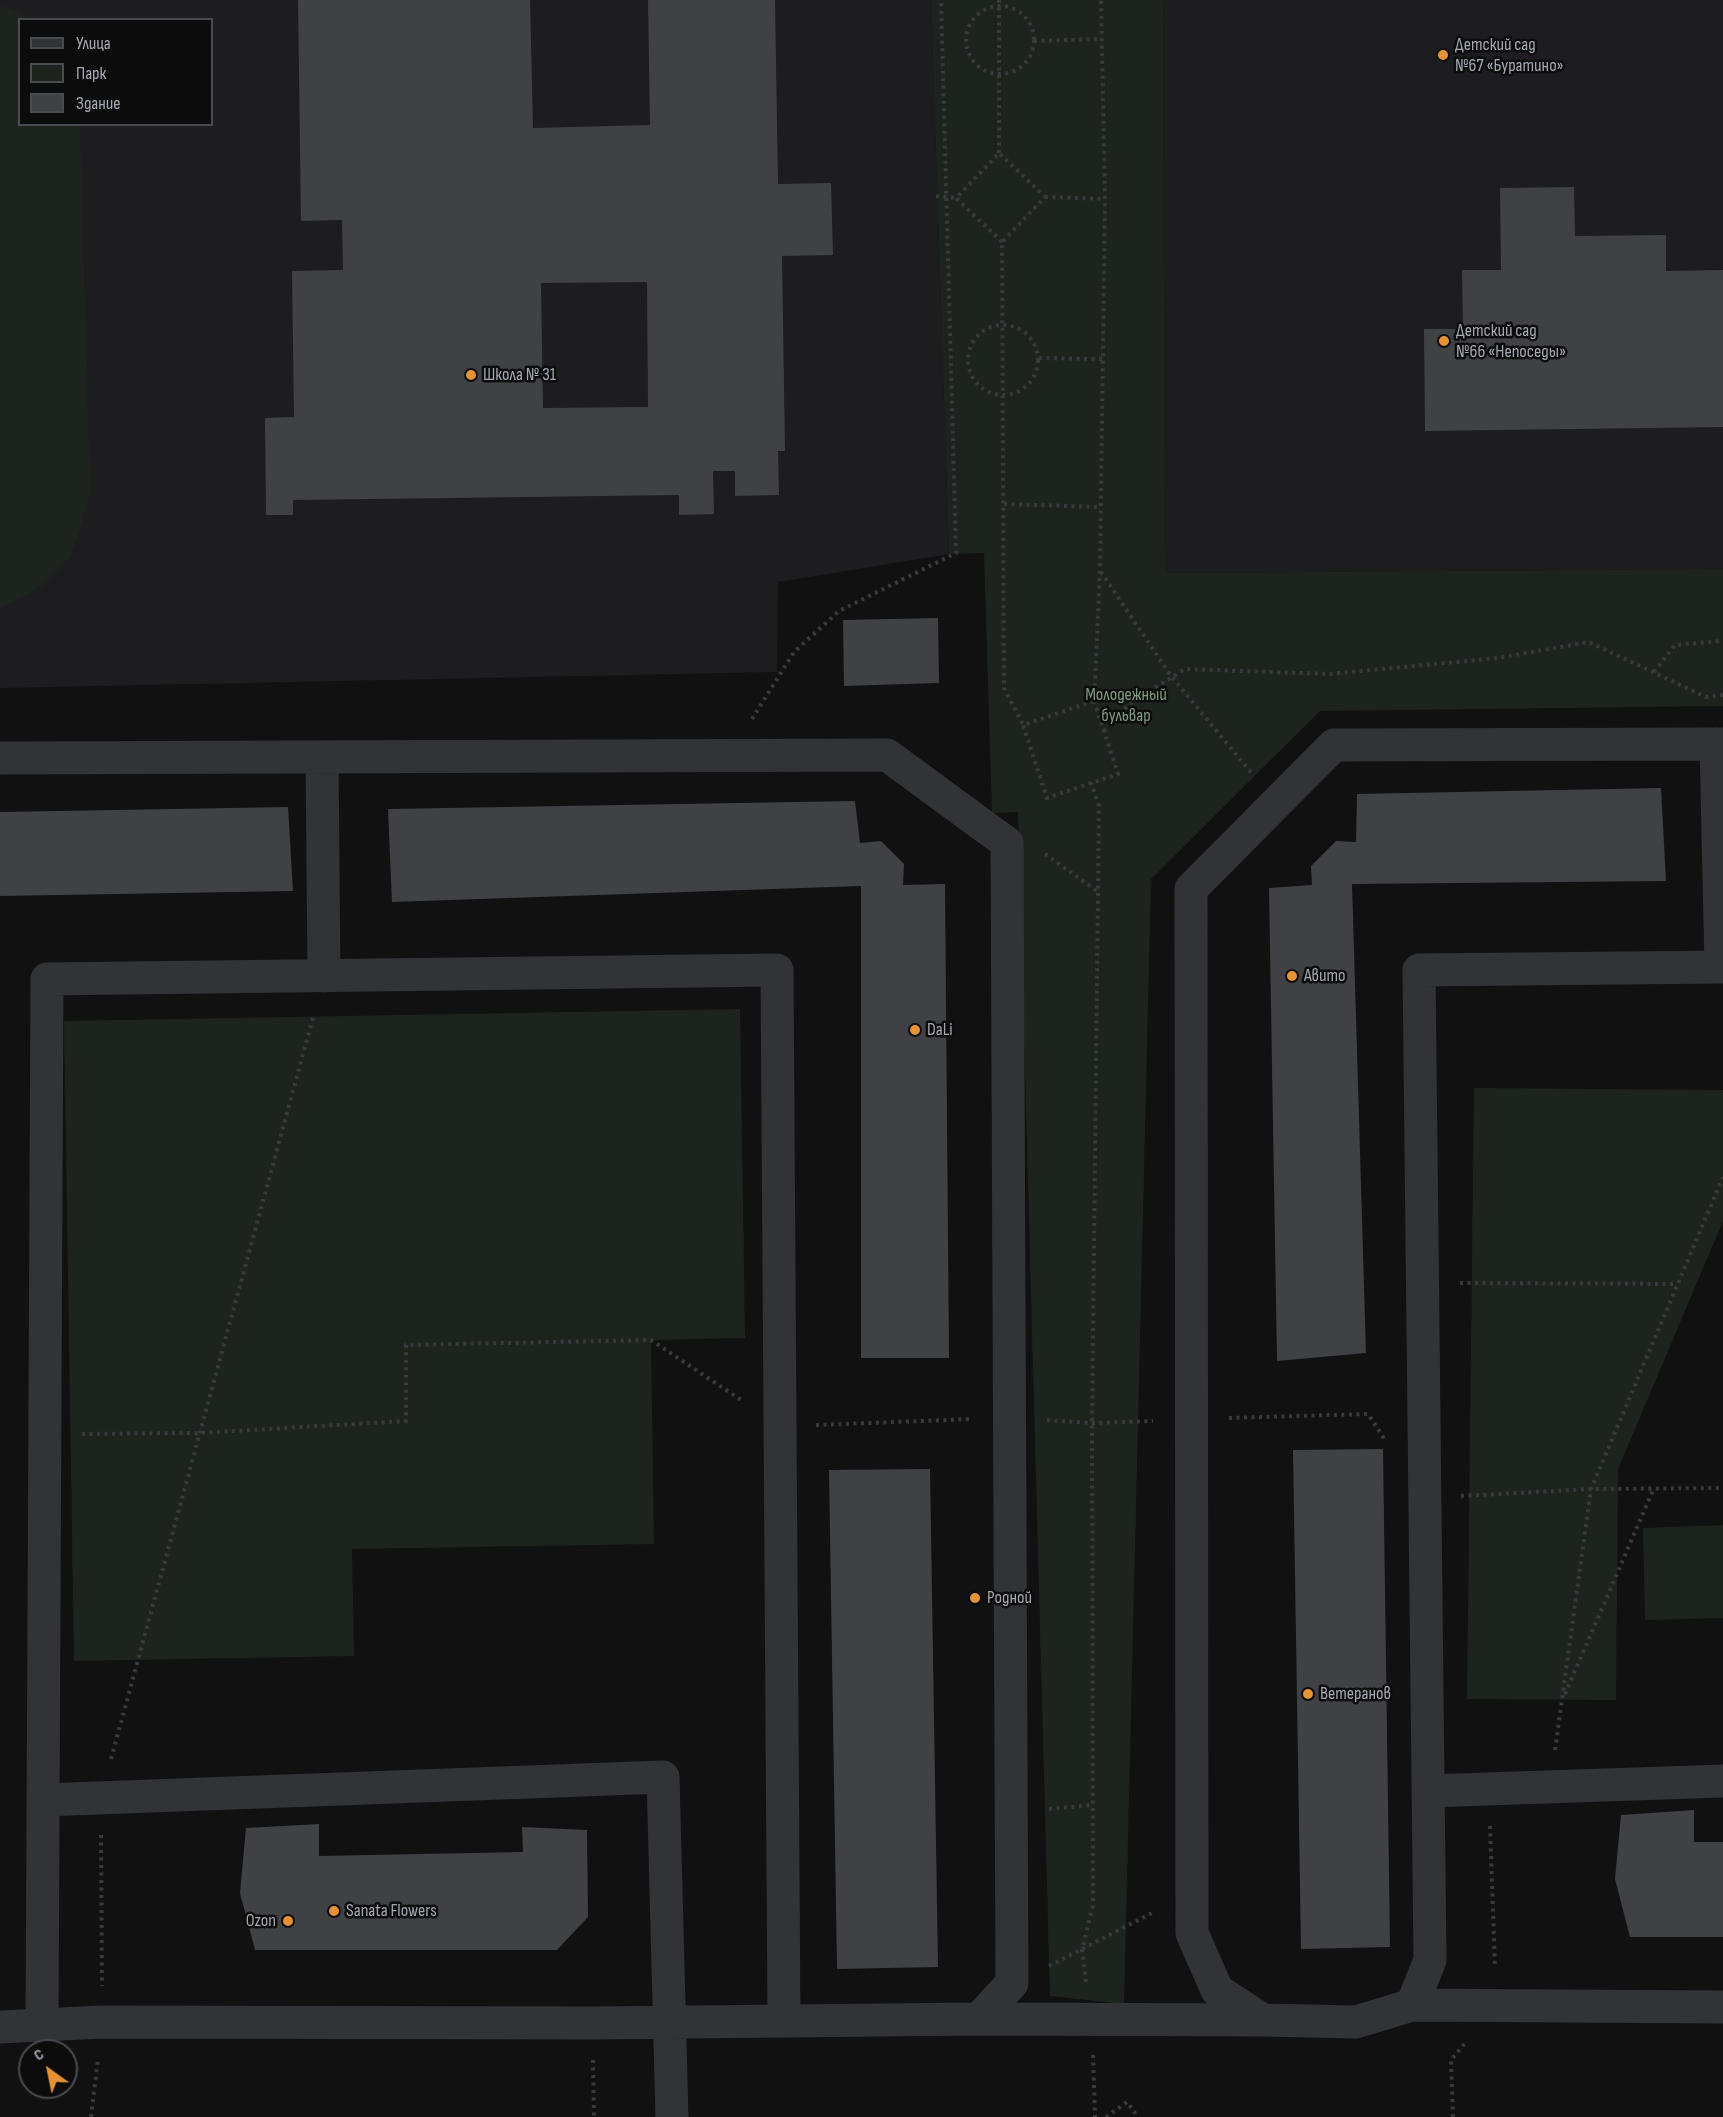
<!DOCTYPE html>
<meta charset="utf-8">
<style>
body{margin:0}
#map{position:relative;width:1723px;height:2117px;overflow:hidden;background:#111112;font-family:"Sofia Sans Condensed",sans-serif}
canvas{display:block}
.legend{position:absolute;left:18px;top:18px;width:195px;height:108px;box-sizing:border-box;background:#0c0c0d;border:2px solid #484b4f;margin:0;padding:8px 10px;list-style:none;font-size:18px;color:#a3a9b2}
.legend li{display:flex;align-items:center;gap:12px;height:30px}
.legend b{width:30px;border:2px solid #484b4f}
.north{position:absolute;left:18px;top:2039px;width:60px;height:60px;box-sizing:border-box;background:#0c0c0d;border:2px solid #484b4f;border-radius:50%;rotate:327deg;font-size:16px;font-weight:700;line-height:24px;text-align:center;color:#a3a9b2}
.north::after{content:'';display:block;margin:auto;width:21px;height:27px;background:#e79234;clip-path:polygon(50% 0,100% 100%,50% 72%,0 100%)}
</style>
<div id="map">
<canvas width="1723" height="2117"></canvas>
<ul class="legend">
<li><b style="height:8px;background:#323337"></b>Улица</li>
<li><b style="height:16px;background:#1d241d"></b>Парк</li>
<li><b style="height:16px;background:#404145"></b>Здание</li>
</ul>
<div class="north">С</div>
</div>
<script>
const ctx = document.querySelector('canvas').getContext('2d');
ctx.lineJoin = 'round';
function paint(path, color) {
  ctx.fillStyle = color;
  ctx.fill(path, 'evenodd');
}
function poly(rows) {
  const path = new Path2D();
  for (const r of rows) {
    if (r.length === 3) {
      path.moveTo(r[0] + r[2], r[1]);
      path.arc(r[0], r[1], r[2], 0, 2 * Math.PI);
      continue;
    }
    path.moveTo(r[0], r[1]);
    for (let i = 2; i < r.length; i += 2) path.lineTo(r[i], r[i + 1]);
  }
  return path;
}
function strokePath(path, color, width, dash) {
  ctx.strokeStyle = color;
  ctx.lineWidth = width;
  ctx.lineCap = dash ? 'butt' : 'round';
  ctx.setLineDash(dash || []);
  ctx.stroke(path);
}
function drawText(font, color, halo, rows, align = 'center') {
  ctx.font = font + ' "Sofia Sans Condensed",sans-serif';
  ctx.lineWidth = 5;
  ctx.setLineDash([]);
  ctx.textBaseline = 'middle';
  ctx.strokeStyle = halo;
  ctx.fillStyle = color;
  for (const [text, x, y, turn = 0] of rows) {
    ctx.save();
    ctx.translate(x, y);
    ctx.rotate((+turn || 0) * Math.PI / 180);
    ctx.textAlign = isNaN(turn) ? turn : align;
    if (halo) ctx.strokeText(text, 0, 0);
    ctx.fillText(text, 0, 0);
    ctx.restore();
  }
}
paint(poly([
 [0,0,931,0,949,554,778,582,777,672,0,688],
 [20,20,212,20,212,124,20,124],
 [1163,0,1723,0,1723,569,1165,573]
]), '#1d1d1f');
paint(poly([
 [931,0,1163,0,1165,573,1723,569,1723,706,1320,711,1151,879,1124,2004,1050,1996,1018,812,992,813,984,553,949,554],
 [0,6,21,13,28,19,20,20,20,124,80,125,90,492,79,533,69,558,42,586,0,608],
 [740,1009,745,1338,651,1340,654,1544,352,1549,354,1656,74,1661,64,1021],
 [1474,1088,1723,1090,1723,1221,1618,1469,1616,1700,1467,1699],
 [1723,1525,1723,1618,1645,1620,1643,1528]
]), '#1d241d');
paint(poly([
 [298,0,530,0,533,128,650,125,648,0,775,0,778,184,831,183,833,255,782,256,785,451,778,451,779,495,735,496,735,471,713,471,714,514,679,515,679,495,293,500,293,515,266,515,265,418,294,417,292,271,343,270,342,220,301,221],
 [647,282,648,407,543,408,541,283],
 [1574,187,1575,236,1666,235,1666,271,1723,270,1723,427,1425,431,1424,329,1463,329,1462,270,1501,270,1500,188],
 [938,618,939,683,844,686,843,620],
 [1661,788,1666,881,1352,884,1366,1353,1277,1361,1269,888,1312,885,1311,866,1336,841,1356,842,1357,794],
 [855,801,860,843,881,841,904,864,903,885,945,884,949,1358,861,1358,861,886,392,902,388,809],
 [288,807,293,891,0,896,0,812],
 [1383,1449,1390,1947,1301,1949,1293,1450],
 [930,1469,938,1967,837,1969,829,1470],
 [1694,1810,1694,1842,1723,1842,1723,1937,1630,1937,1615,1879,1621,1815],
 [319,1824,319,1856,523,1852,522,1827,587,1830,588,1917,557,1950,255,1950,240,1893,246,1828]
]), '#404145');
strokePath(poly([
 [999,0,999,153],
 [1000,40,34],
 [1034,41,1102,39],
 [936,196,956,198],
 [1045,197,1105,199],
 [1002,242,956,198,999,153,1045,197,1002,242,1004,688,1023,725],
 [1003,360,35],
 [1039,358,1103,359],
 [1004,504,1101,507],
 [1101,572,1171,676,1253,775],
 [1654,672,1675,645,1723,641],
 [1094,701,1100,571,1105,199,1101,0],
 [1094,701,1118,774,1047,798,1023,725,1094,701],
 [752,719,794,652,839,611,956,553,941,0],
 [1104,731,1132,702,1185,669,1330,674,1498,658,1589,642,1706,697,1723,695],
 [1045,854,1097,891],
 [1460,1283,1677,1284],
 [1229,1418,1368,1414,1385,1440],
 [1047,1420,1092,1423,1153,1421],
 [816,1425,973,1419],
 [82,1434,198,1433,406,1421,406,1345,651,1340,741,1400],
 [1461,1496,1591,1489,1723,1488],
 [1565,1694,1654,1488],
 [1555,1750,1591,1489,1723,1177],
 [111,1759,314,1014],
 [1049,1809,1093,1805],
 [1490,1826,1495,1968],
 [101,1835,102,1986],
 [1049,1966,1154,1912],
 [1086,1982,1082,1950,1093,1905,1092,1423,1099,806,1091,783],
 [1093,2055,1095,2117],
 [593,2060,594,2117],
 [91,2117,98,2059],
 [1106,2117,1127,2102,1138,2117],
 [1453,2117,1451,2060,1466,2042]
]), '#383a3e', 4, [3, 4.5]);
strokePath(poly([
 [1716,744,1721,967],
 [1723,744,1334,745,1191,889,1192,1933,1217,1990,1263,2020,1356,2022,1412,2005,1430,1960,1419,970,1723,967],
 [322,757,324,976],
 [0,758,887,755,1007,843,1012,1983,979,2019,593,2023,102,2022,0,2027],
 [1428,1791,1723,1781],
 [43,1800,663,1777,672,2117],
 [1412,2005,1723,2007],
 [979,2019,1263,2020],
 [42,2027,47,979,777,970,784,2021]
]), '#323337', 33);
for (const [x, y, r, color] of [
 [1443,55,6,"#e79234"],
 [1444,341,6,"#e79234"],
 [471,375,6,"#e79234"],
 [1292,976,6,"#e79234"],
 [915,1030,6,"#e79234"],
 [975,1598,6,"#e79234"],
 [1308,1694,6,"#e79234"],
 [334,1911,6,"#e79234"],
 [288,1921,6,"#e79234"]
]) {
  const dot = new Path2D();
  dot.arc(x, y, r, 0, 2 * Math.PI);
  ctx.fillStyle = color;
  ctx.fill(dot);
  strokePath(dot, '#0c0c0d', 2);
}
drawText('18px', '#a3a9b2', '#0c0c0d', [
 ["Детский сад",1455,45],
 ["№67 «Буратино»",1455,66],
 ["Детский сад",1456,331],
 ["№66 «Непоседы»",1456,352],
 ["Школа № 31",483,375],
 ["Авито",1304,976],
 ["DaLi",927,1030],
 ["Родной",987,1598],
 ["Ветеранов",1320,1694],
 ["Sanata Flowers",346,1911],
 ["Ozon",276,1921,"right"]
], 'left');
drawText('18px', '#7d9c7a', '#0c0c0d', [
 ["Молодежный",1126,695],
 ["бульвар",1126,716]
]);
</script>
